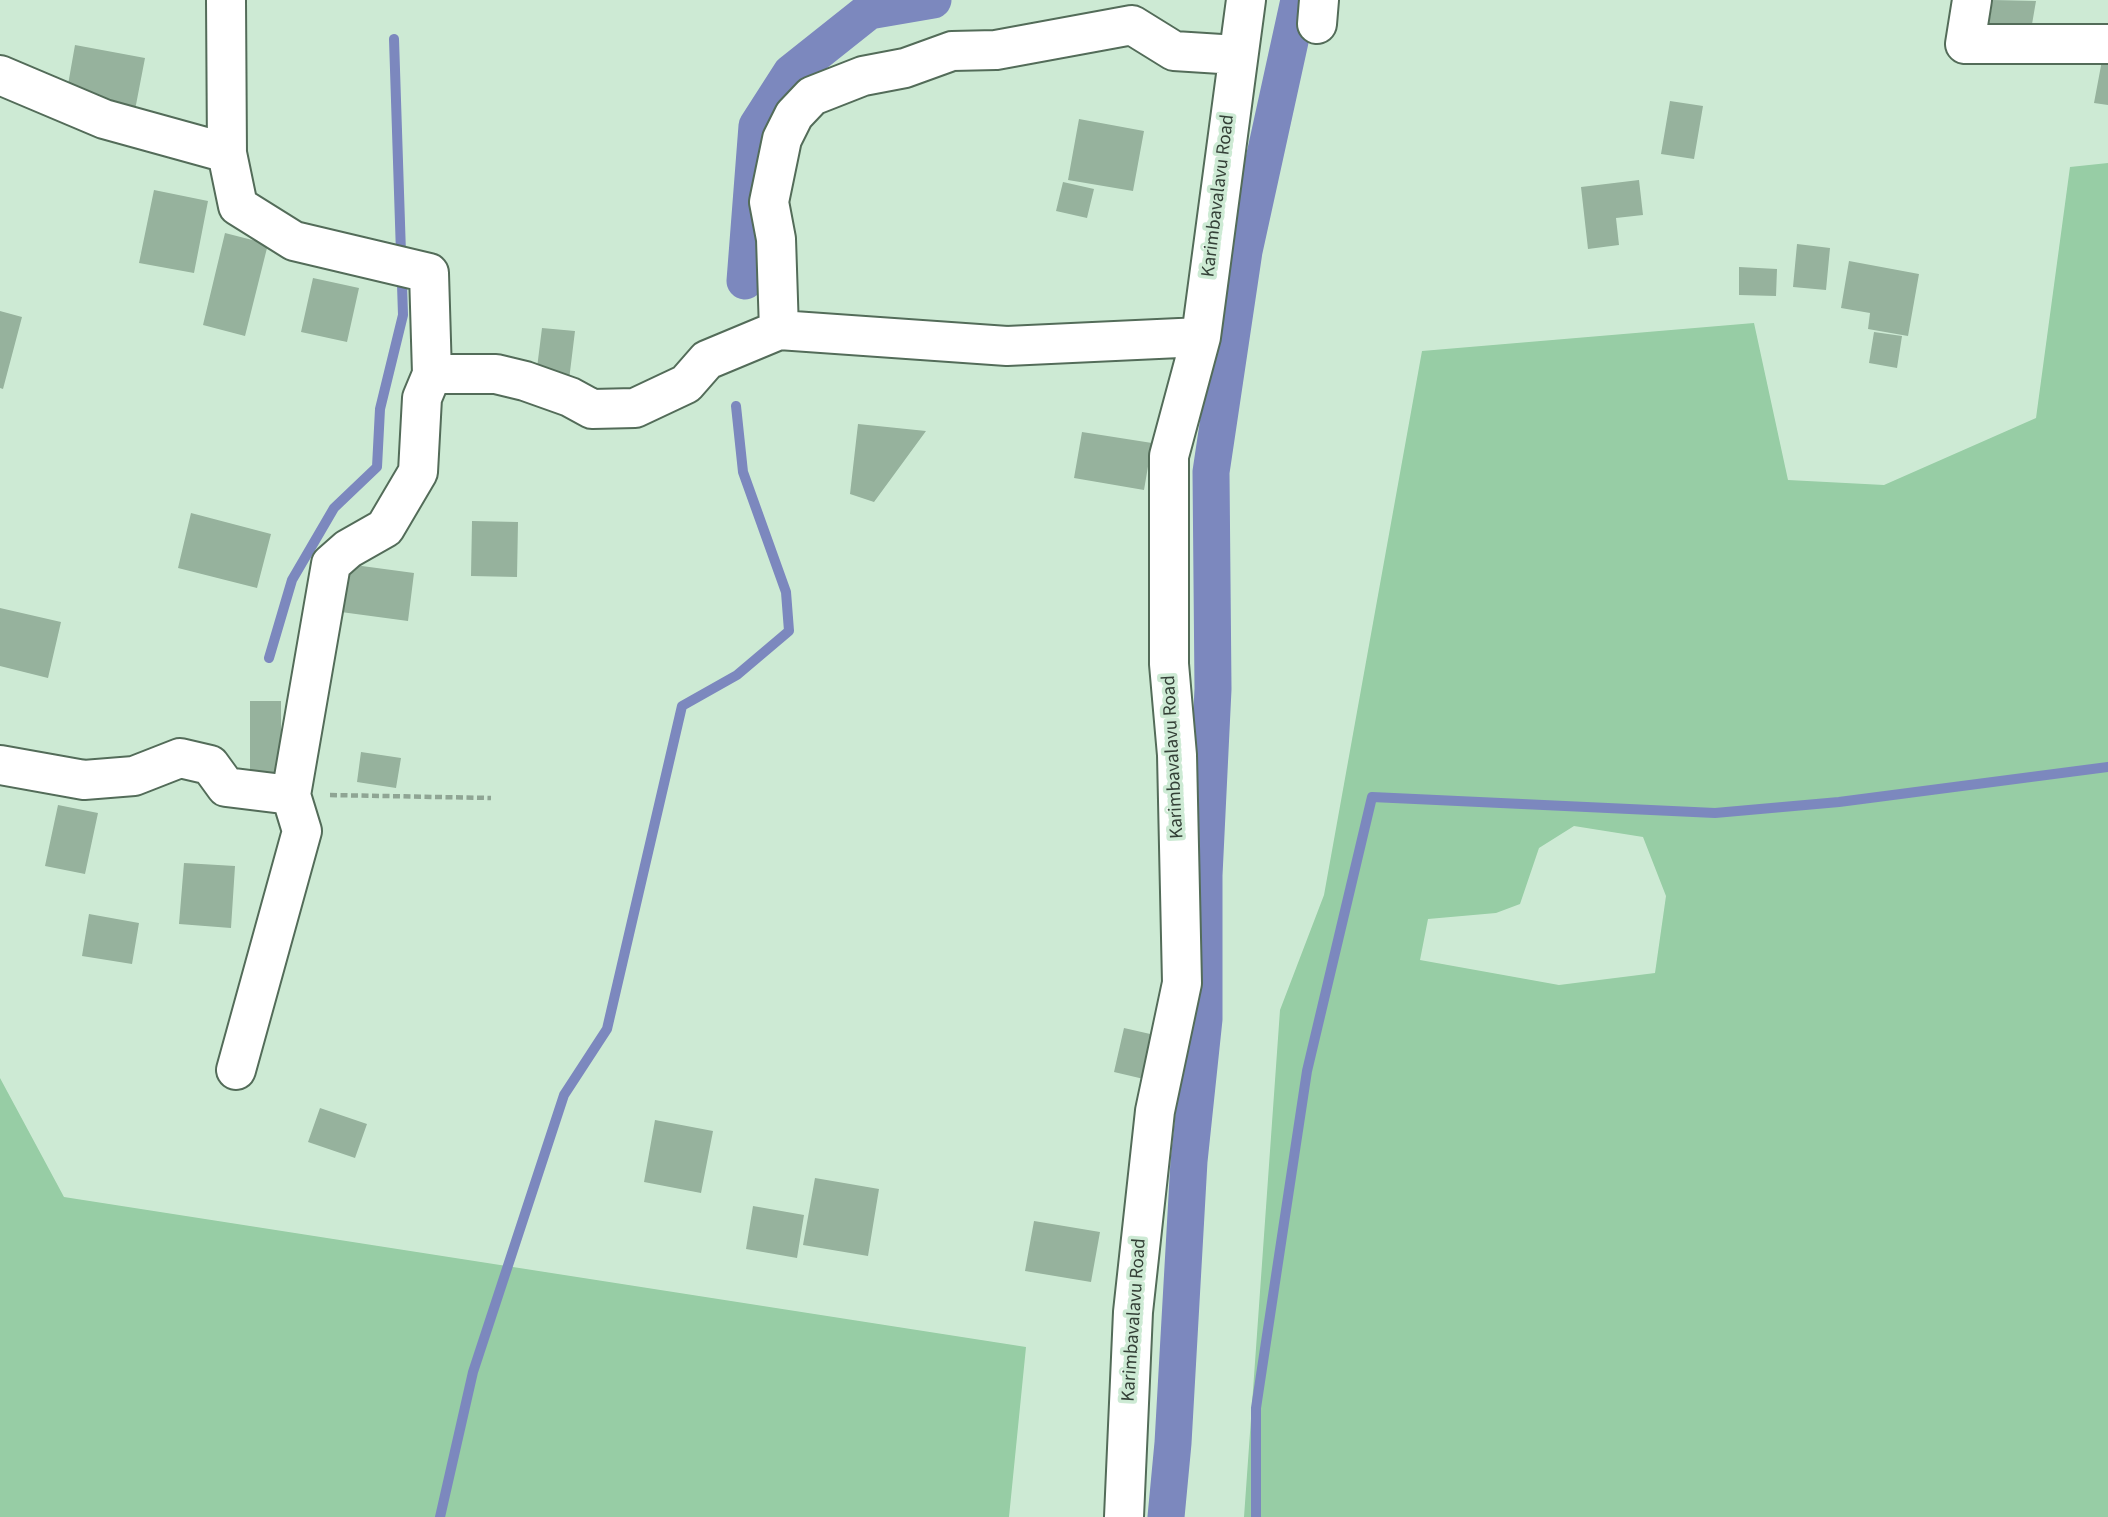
<!DOCTYPE html>
<style>
body{margin:0}
canvas{display:block;background:#cdead4}
</style>
<canvas width="2108" height="1517"></canvas>
<script>
const ctx = document.querySelector('canvas').getContext('2d');
ctx.lineJoin = 'round';
function paint(path, color) {
  ctx.fillStyle = color;
  ctx.fill(path, 'evenodd');
}
function poly(rows) {
  const path = new Path2D();
  for (const r of rows) {
    path.moveTo(r[0], r[1]);
    for (let i = 2; i < r.length; i += 2) path.lineTo(r[i], r[i + 1]);
  }
  return path;
}
function strokePath(path, color, width, dash) {
  ctx.strokeStyle = color;
  ctx.lineWidth = width;
  ctx.lineCap = dash ? 'butt' : 'round';
  ctx.setLineDash(dash || []);
  ctx.stroke(path);
}
function drawText(font, color, halo, rows, align = 'center') {
  ctx.font = font + ' "Source Sans 3",sans-serif';
  ctx.lineWidth = 7;
  ctx.setLineDash([]);
  ctx.textBaseline = 'middle';
  ctx.strokeStyle = halo;
  ctx.fillStyle = color;
  for (const [text, x, y, turn = 0] of rows) {
    ctx.save();
    ctx.translate(x, y);
    ctx.rotate((+turn || 0) * Math.PI / 180);
    ctx.textAlign = isNaN(turn) ? turn : align;
    if (halo) ctx.strokeText(text, 0, 0);
    ctx.fillText(text, 0, 0);
    ctx.restore();
  }
}
paint(poly([
 [2108,163,2108,1517,1244,1517,1280,1010,1324,895,1422,351,1754,323,1788,480,1884,485,2036,418,2070,167],
 [1574,826,1643,837,1666,896,1655,973,1559,985,1420,960,1428,919,1496,913,1520,904,1539,848],
 [0,1078,64,1197,1026,1347,1009,1517,0,1517]
]), '#97cda5');
strokePath(poly([
 [269,658,292,580,334,508,377,467,380,409,403,315,394,39],
 [440,1517,473,1372,564,1095,607,1029,682,706,737,675,789,631,786,592,743,472,736,406],
 [1256,1517,1256,1408,1307,1071,1372,797,1715,813,1839,802,2108,767]
]), '#7c88be', 10);
strokePath(poly([
 [745,281,757,126,791,73,869,11,933,0],
 [1166,1517,1173,1443,1189,1161,1204,1019,1204,875,1213,689,1211,472,1244,251,1299,0]
]), '#7c88be', 37);
paint(poly([
 [1993,0,2036,1,2031,30,1989,23],
 [75,45,145,58,135,110,66,96],
 [2103,55,2108,56,2108,105,2094,103],
 [1670,101,1703,106,1694,159,1661,154],
 [1079,119,1144,131,1133,191,1068,180],
 [1639,180,1643,215,1616,218,1619,245,1588,249,1581,187],
 [1063,182,1094,189,1087,218,1056,211],
 [154,190,208,201,194,273,139,263],
 [225,233,268,244,245,336,203,325],
 [1797,244,1830,248,1826,290,1793,287],
 [1849,261,1919,274,1908,336,1868,329,1870,313,1841,308],
 [1739,267,1777,269,1776,296,1739,295],
 [313,278,359,288,347,342,301,332],
 [0,311,22,317,3,389,0,388],
 [542,328,575,331,569,380,536,376],
 [1874,332,1902,336,1897,368,1869,363],
 [858,424,926,431,874,502,850,494],
 [1082,432,1152,443,1144,490,1074,478],
 [191,513,271,534,257,588,178,568],
 [472,521,518,522,517,577,471,576],
 [347,564,414,573,408,621,341,612],
 [0,608,61,622,48,678,0,666],
 [250,701,281,701,281,773,250,773],
 [361,752,401,758,396,788,357,782],
 [58,805,98,813,85,874,45,866],
 [184,863,235,866,231,928,179,924],
 [89,914,139,923,132,964,82,956],
 [1124,1028,1159,1036,1148,1080,1114,1072],
 [320,1108,367,1124,355,1158,308,1142],
 [655,1120,713,1131,701,1193,644,1182],
 [815,1178,879,1189,868,1256,803,1245],
 [753,1206,804,1215,797,1258,746,1249],
 [1034,1221,1100,1232,1091,1282,1025,1271]
]), '#96b29d');
const minor = poly([
 [226,0,227,153,238,206,294,241,429,273,432,374],
 [1972,0,1965,44,2108,44],
 [1317,24,1319,0],
 [0,75,104,119,227,153],
 [779,330,1007,346,1201,337],
 [0,765,84,780,134,776,180,758,210,765,226,787,291,795],
 [236,1070,302,831,291,795,331,564,348,549,385,528,418,472,422,398,432,374,496,374,525,381,570,397,592,409,635,408,686,384,707,360,779,330,776,239,769,202,782,139,794,115,812,96,863,76,905,68,952,51,996,50,1132,25,1174,51,1237,55],
 [1124,1517,1133,1312,1155,1111,1182,983,1177,755,1169,664,1169,456,1201,337,1246,0]
]);
strokePath(minor, '#536c59', 42);
strokePath(poly([
 [330,795,491,798]
]), '#8fa594', 4.5, [7, 3.5]);
strokePath(minor, '#fff', 38);
drawText('19px', '#344037', '#cdead4', [
 ["Karimbavalavu Road",1219,196,-83],
 ["Karimbavalavu Road",1174,757,-93],
 ["Karimbavalavu Road",1135,1320,-86]
]);
</script>
